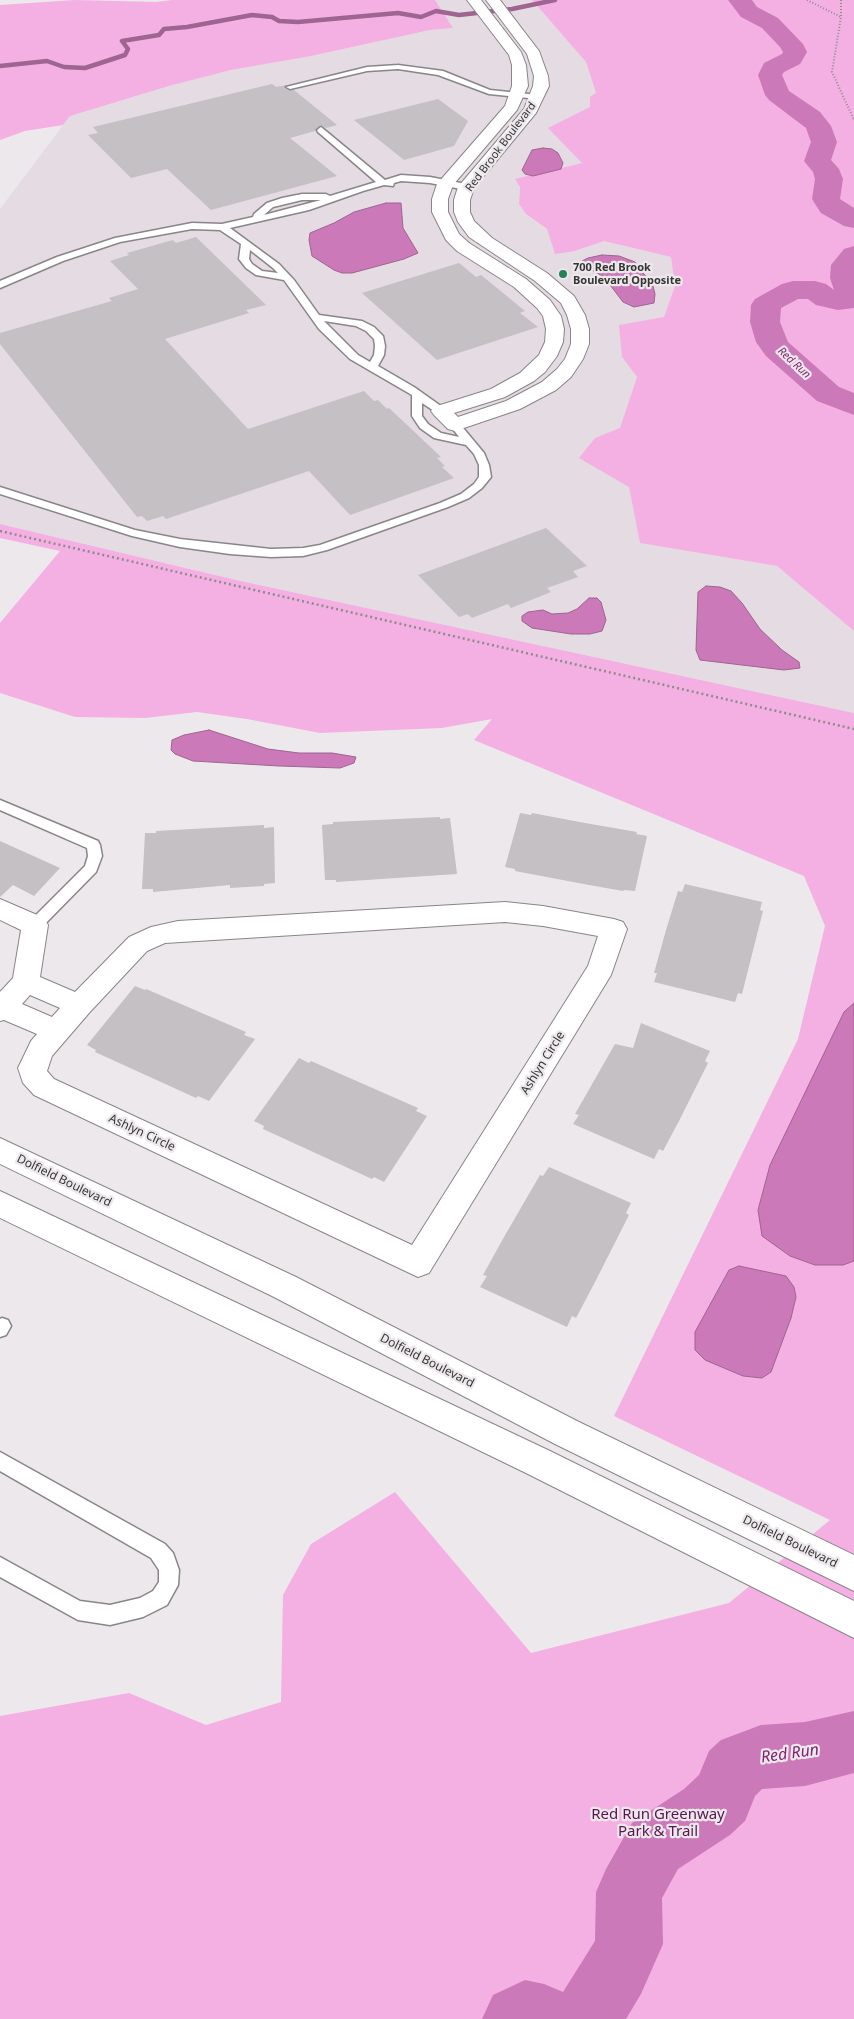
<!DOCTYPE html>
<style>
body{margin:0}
canvas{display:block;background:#ece8eb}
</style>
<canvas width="854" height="2019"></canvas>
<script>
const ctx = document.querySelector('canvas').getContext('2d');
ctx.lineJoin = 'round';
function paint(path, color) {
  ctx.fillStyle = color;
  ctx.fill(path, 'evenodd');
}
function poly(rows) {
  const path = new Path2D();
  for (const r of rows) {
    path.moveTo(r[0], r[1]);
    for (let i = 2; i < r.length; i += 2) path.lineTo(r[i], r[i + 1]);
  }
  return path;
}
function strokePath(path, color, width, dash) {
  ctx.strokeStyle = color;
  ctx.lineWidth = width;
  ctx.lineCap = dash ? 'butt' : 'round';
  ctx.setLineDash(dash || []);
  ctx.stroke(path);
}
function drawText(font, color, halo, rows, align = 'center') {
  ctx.font = font + ' "Noto Sans",sans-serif';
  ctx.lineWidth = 4.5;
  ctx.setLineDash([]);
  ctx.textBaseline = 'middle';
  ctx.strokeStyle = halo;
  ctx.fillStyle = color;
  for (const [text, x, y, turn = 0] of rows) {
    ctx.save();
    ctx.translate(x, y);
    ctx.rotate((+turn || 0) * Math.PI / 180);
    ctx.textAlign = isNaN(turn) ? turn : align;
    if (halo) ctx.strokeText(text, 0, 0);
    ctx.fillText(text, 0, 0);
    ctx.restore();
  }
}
paint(poly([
 [435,0,532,0,586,62,596,94,591,107,582,163,516,179,520,186,519,204,526,214,575,251,604,241,671,257,675,286,664,317,622,357,637,377,620,429,595,438,580,458,630,487,640,543,777,566,854,631,854,713,236,580,0,524,0,209,70,116,169,86,231,70,311,56,430,30,453,28]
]), '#e5dbe2');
paint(poly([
 [75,0,156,2,172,0,435,0,453,28,430,30,311,56,231,70,169,86,70,116,63,125,25,131,0,140,0,5],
 [532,0,854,0,854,631,777,566,640,543,629,487,579,458,595,438,620,428,637,377,622,357,619,325,664,317,675,286,671,257,604,241,575,251,555,254,547,229,526,214,519,204,520,187,515,179,582,163,548,128,590,107,590,97,596,93,586,62],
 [0,524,236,580,854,713,854,2019,0,2019,0,1716,129,1693,206,1725,281,1702,283,1595,311,1544,395,1492,531,1653,729,1603,830,1520,614,1416,798,1039,825,926,804,876,474,740,492,719,442,728,320,733,247,719,197,712,145,718,75,717,0,693,0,623,60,551,0,538]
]), '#f4b0e3');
const water = poly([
 [543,148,552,149,558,153,563,163,561,169,533,176,525,174,522,170,532,150,543,148],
 [386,203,401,203,403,228,418,253,404,259,352,273,342,273,334,270,312,256,309,240,310,233,334,223,354,212,386,203],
 [602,255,619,256,635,262,653,286,655,294,654,303,634,307,623,302,604,277,582,265,582,261,588,258,602,255],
 [706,586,720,587,731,591,742,603,760,629,782,650,799,662,800,668,784,670,700,660,696,650,698,592,706,586],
 [589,598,597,598,601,602,606,620,602,631,590,634,571,634,532,628,522,621,522,616,528,612,543,610,552,614,568,613,577,609,589,598],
 [209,730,268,749,299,753,332,753,356,757,354,763,340,768,279,766,193,761,175,754,171,750,172,740,184,735,209,730],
 [854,1003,854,1261,843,1265,815,1265,790,1256,762,1236,758,1210,770,1165,844,1012,854,1003],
 [739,1266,786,1276,794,1287,796,1297,791,1318,771,1372,762,1378,743,1376,705,1360,695,1350,695,1332,729,1270,739,1266]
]);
paint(water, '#cb79b8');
strokePath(water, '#9e6591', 1);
strokePath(poly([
 [0,66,47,61,64,67,85,68,125,55,128,49,122,41,159,35,164,29,187,27,252,15,272,17,279,21,298,22,398,13,421,17,436,11,459,15,512,9,555,0]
]), '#9e6591', 4.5);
paint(poly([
 [728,0,752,0,757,7,778,18,803,44,807,52,803,59,800,64,784,72,782,75,789,91,820,112,831,126,837,142,831,160,839,169,843,179,840,199,854,208,854,228,844,226,821,213,817,207,812,199,815,179,813,172,804,161,811,142,806,128,769,100,765,95,758,75,764,63,782,54,783,52,780,47,762,28,741,17,728,0],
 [854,246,854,308,838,310,816,305,808,299,798,299,781,308,780,322,788,342,839,387,854,393,854,415,817,401,766,356,756,342,750,322,751,305,755,299,782,284,793,281,815,281,826,284,834,290,830,278,831,265,844,249,854,246],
 [854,1711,854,1773,805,1786,762,1789,755,1796,745,1821,730,1835,678,1869,662,1898,663,1944,641,1994,626,2019,482,2019,493,1995,525,1980,544,1984,563,1992,595,1941,596,1892,606,1869,632,1823,684,1789,699,1775,709,1751,721,1740,761,1725,805,1722,854,1711]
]), '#cb79b8');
paint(poly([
 [272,84,276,87,287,85,284,86,285,89,294,90,337,125,326,128,321,125,315,131,290,138,337,176,211,210,167,169,131,178,88,135,98,133,93,127],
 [438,99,468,121,454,146,404,160,354,120],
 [196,237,266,305,246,310,249,313,165,339,248,429,364,391,374,401,378,400,387,409,389,408,441,457,437,458,445,466,442,467,454,478,350,515,309,471,166,519,163,516,147,521,142,516,137,517,0,344,0,333,112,301,109,298,138,289,110,261,129,255,127,253,173,240,176,243],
 [459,263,476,277,481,275,525,311,520,313,538,327,437,360,362,293],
 [546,528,587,566,573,571,578,577,547,588,551,592,511,608,508,604,472,618,468,614,459,617,418,575],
 [520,813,531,815,532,813,585,823,637,832,636,834,647,836,635,891,624,890,623,891,589,885,515,871,515,869,505,867],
 [440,817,440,819,450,818,457,874,336,882,336,880,325,880,322,825,333,824,333,822],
 [264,825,264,828,274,827,275,883,264,884,264,886,230,888,230,885,153,892,153,889,142,889,145,833,156,833,156,831],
 [0,841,60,868,34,896,13,885,0,897],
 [685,884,762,902,760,910,763,911,742,994,738,993,735,1002,654,982,657,973,654,973,666,930,678,891,682,892],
 [135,986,145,990,146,989,246,1032,244,1035,255,1039,209,1101,198,1096,196,1098,95,1052,96,1050,87,1045],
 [641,1023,710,1051,705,1061,708,1063,679,1121,663,1151,659,1149,654,1159,573,1124,579,1115,575,1114,615,1044,633,1048],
 [299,1058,309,1063,311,1061,418,1108,416,1111,427,1116,384,1182,374,1177,372,1179,263,1129,264,1126,254,1121],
 [549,1167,631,1203,626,1213,629,1215,594,1284,576,1318,572,1316,567,1327,480,1287,487,1276,483,1275,504,1237,540,1175,543,1176]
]), '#c4c0c3');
const lane = poly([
 [398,65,443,71,490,90,538,95,542,97,538,99,489,94,438,75,398,69,367,71,290,89,286,87,367,67,398,65],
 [321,127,385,180,401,175,430,177,466,184,470,187,466,190,430,183,401,181,394,183,393,186,384,185,363,191,309,210,230,228,279,264,294,280,319,315,362,321,374,327,383,336,385,346,384,355,378,366,414,387,445,409,446,411,445,413,437,413,422,403,422,416,428,424,441,433,459,437,450,425,455,422,459,423,484,453,489,465,491,477,482,488,469,498,448,507,327,550,303,556,271,557,230,554,180,547,132,536,0,494,0,487,135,530,180,539,271,549,303,548,320,545,440,503,461,494,474,484,479,477,479,465,474,454,466,445,434,438,420,428,412,416,412,395,350,359,319,329,284,280,256,275,246,268,239,259,241,244,220,230,192,229,120,242,63,261,0,288,0,281,57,257,115,238,192,223,222,224,253,217,254,214,267,203,282,198,302,194,326,194,330,196,376,182,318,132,317,130,321,127],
 [302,200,321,200,264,215,273,207,302,200],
 [250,250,273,268,278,273,262,271,252,264,249,259,250,250],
 [324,321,356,326,366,331,374,339,375,346,374,355,370,362,358,355,324,321],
 [0,800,98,841,100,845,102,856,96,872,40,929,35,930,30,929,28,925,30,921,85,866,88,856,87,848,0,810,0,800],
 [2,1318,8,1320,11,1326,6,1335,0,1337,0,1319,2,1318],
 [0,1452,165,1544,173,1553,179,1570,178,1585,167,1605,143,1617,110,1625,78,1620,0,1577,0,1557,80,1601,110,1605,140,1598,153,1591,159,1582,159,1570,151,1558,0,1471,0,1452]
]);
const street = poly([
 [467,0,481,0,521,52,526,65,528,86,517,110,453,185,448,199,448,212,459,234,469,243,526,279,550,300,561,316,564,329,563,342,557,356,545,372,534,381,505,397,454,413,458,417,506,401,542,382,557,369,565,359,571,344,571,329,567,315,561,303,535,281,469,237,458,222,454,212,454,200,458,187,524,109,533,86,534,76,527,54,486,0,500,0,539,51,548,76,549,86,536,113,474,188,470,200,470,212,474,221,492,238,547,273,574,296,585,315,589,329,589,344,583,359,571,377,556,390,520,409,455,431,448,429,434,415,431,411,434,407,491,389,520,373,539,355,545,342,546,329,543,316,537,308,514,287,457,251,446,240,432,212,432,199,437,184,505,106,512,86,512,65,509,55,467,0],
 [0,899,44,918,48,925,40,977,75,992,129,937,151,927,178,921,505,902,543,906,614,919,623,922,627,929,611,975,429,1273,418,1277,34,1095,23,1083,18,1068,31,1041,37,1034,4,1020,0,1021,0,992,13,978,21,930,0,920,0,899],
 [505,922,543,926,598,936,588,966,412,1245,54,1079,47,1071,52,1056,89,1013,147,951,165,943,505,922],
 [30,995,60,1008,52,1017,22,1004,30,995]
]);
const secondary = poly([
 [0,1138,296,1277,579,1422,854,1555,854,1591,555,1444,274,1297,0,1164,0,1138],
 [0,1191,550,1451,854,1601,854,1638,526,1473,0,1218,0,1191]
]);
strokePath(lane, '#898588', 3);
strokePath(street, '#898588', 2);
strokePath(secondary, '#898588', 2);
strokePath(poly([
 [807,0,841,17],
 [841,0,841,17,832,72,854,120]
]), '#8e8b8d', 2, [1, 2]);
strokePath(poly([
 [0,531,854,729]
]), '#8e8b8d', 2.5, [2, 3]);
paint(lane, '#fff');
paint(street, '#fff');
paint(secondary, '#fff');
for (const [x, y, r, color] of [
 [563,274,5,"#288258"]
]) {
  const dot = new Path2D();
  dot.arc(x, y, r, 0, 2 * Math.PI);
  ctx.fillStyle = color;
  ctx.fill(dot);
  strokePath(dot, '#ece8eb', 2);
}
drawText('11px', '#363536', '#ece8eb', [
 ["Red Brook Boulevard",501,147,-53]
]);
drawText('bold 11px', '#363536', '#ece8eb', [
 ["700 Red Brook",573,268],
 ["Boulevard Opposite",573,281]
], 'left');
drawText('italic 11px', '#832272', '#ece8eb', [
 ["Red Run",794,363,43]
]);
drawText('12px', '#363536', '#ece8eb', [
 ["Ashlyn Circle",543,1063,-58],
 ["Ashlyn Circle",142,1133,25],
 ["Dolfield Boulevard",64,1181,26],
 ["Dolfield Boulevard",427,1361,27],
 ["Dolfield Boulevard",790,1542,26]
]);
drawText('15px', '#5d1451', '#ece8eb', [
 ["Red Run Greenway",658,1815],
 ["Park & Trail",658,1832]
]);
drawText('italic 16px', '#832272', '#ece8eb', [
 ["Red Run",790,1754,-8]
]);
</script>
